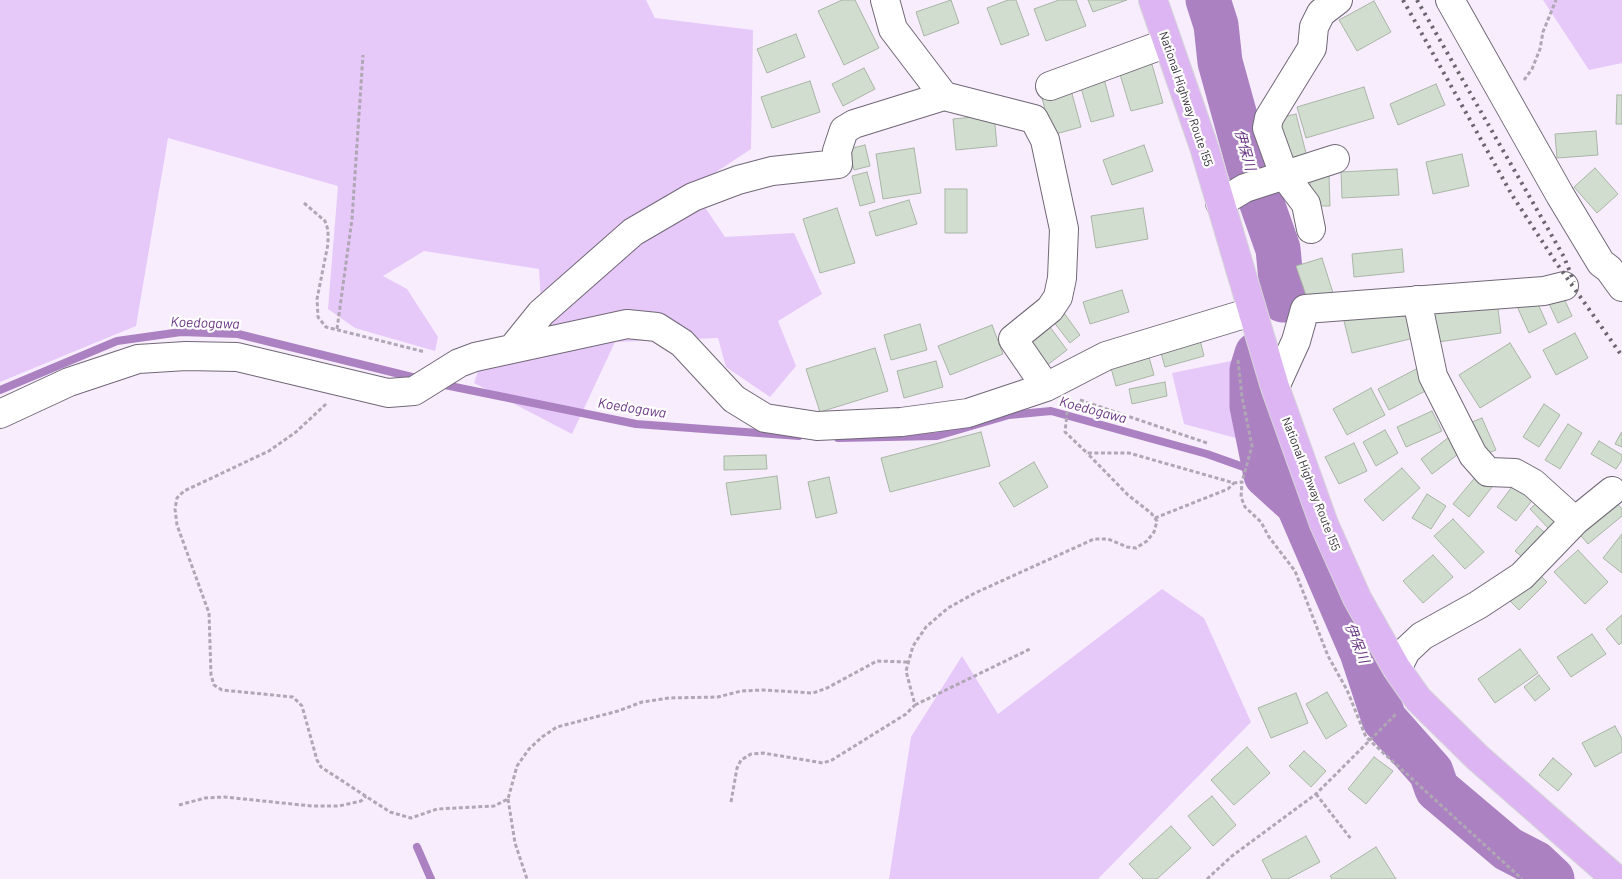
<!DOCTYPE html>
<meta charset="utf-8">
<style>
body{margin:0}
canvas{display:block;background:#f7edfd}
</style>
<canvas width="1622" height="879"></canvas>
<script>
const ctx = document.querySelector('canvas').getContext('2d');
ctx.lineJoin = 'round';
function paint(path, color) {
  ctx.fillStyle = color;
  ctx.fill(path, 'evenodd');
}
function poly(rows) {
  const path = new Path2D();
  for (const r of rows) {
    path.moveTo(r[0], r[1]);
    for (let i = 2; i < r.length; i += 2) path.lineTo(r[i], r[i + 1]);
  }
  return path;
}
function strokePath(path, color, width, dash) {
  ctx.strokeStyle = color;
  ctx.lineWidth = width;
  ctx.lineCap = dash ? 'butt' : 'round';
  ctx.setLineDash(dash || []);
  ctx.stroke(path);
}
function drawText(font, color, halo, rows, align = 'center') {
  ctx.font = font + ' Barlow,"Noto Sans JP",sans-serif';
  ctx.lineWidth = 4.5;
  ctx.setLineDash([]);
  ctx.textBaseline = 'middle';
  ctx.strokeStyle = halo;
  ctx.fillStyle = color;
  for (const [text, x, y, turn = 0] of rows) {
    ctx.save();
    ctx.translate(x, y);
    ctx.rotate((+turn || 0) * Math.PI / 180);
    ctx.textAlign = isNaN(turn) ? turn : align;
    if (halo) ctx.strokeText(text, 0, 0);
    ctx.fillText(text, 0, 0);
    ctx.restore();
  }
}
paint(poly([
 [0,0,646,0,655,18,753,30,751,149,692,188,725,237,794,233,822,294,778,321,796,366,770,397,726,367,718,338,615,342,572,434,474,383,479,368,544,355,539,269,424,251,383,276,407,289,438,337,435,351,355,328,328,309,338,186,168,138,136,326,0,382],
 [1543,0,1622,0,1622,63,1589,70],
 [1231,361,1247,441,1184,424,1172,373],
 [1162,589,1204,618,1251,722,1098,879,889,879,911,737,962,656,998,714]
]), '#e7c9f9');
strokePath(poly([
 [440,384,636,424,799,436],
 [0,390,117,341,181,332,238,334,420,379],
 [838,438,937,436,1009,415,1051,411,1207,454,1266,475],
 [417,847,431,879]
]), '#ab81c2', 8);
strokePath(poly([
 [1208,0,1216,25,1220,62,1249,167,1278,249,1283,300],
 [1257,354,1252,370,1252,406,1266,475,1298,504,1362,652,1384,719,1431,772,1437,789,1508,849,1535,863,1552,879]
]), '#ab81c2', 45);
const building = poly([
 [842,0,855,0,879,48,844,65,818,11,842,0],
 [951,0,959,23,924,36,916,12,951,0],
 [1008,0,1016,0,1029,35,1001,45,987,8,1008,0],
 [1059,0,1076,0,1086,26,1046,41,1034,9,1059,0],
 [1088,0,1127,0,1093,12,1088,0],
 [1374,1,1391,32,1357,51,1339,20,1374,1],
 [796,34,805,57,767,73,757,49,796,34],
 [1151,61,1163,103,1131,111,1119,71,1151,61],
 [864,68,875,89,843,106,832,84,864,68],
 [1103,75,1114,116,1091,122,1079,81,1103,75],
 [810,81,820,112,772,128,761,97,810,81],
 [1436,84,1445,105,1398,125,1390,104,1436,84],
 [1364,87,1374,118,1306,138,1297,107,1364,87],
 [1071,90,1081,127,1052,135,1042,98,1071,90],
 [1617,95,1622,95,1622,124,1616,124,1617,95],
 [1296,114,1307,157,1285,162,1275,119,1296,114],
 [994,115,997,146,956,150,953,119,994,115],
 [1596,131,1598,155,1557,158,1555,134,1596,131],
 [865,145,870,166,854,170,849,149,865,145],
 [1144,145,1153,171,1112,185,1103,160,1144,145],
 [914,148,921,193,883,199,876,154,914,148],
 [1462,154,1469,186,1433,194,1426,162,1462,154],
 [1595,168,1618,194,1597,213,1574,187,1595,168],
 [1397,169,1399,195,1342,198,1341,172,1397,169],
 [867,172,875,202,860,206,852,176,867,172],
 [1310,175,1329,175,1330,206,1310,206,1310,175],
 [945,189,967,189,967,233,945,233,945,189],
 [909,200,917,224,876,236,869,212,909,200],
 [837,208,855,263,820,273,803,219,837,208],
 [1143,208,1148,239,1096,248,1091,216,1143,208],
 [1402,249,1404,272,1354,277,1352,254,1402,249],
 [1322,258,1333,293,1308,301,1296,266,1322,258],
 [1122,290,1129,312,1090,324,1083,302,1122,290],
 [1560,290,1572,316,1558,323,1546,297,1560,290],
 [1534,295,1547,324,1529,333,1516,304,1534,295],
 [1497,301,1501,333,1438,342,1433,309,1497,301],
 [1406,306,1414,338,1352,353,1344,321,1406,306],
 [1064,313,1080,335,1070,343,1053,321,1064,313],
 [1047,323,1067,350,1038,372,1018,345,1047,323],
 [920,324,927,350,891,360,884,335,920,324],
 [992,325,1003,354,950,375,938,346,992,325],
 [1575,333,1588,358,1556,375,1543,350,1575,333],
 [1199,336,1204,356,1165,367,1159,346,1199,336],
 [1510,343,1531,377,1480,408,1459,375,1510,343],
 [875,348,888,391,820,412,806,369,875,348],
 [1147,350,1154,375,1116,386,1109,361,1147,350],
 [936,361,943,387,904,398,897,371,936,361],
 [1420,367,1431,388,1389,410,1378,389,1420,367],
 [1165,382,1167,396,1132,404,1129,389,1165,382],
 [1371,388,1385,415,1347,435,1333,409,1371,388],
 [1544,404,1560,415,1539,447,1523,437,1544,404],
 [1432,411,1442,431,1406,447,1397,427,1432,411],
 [1482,418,1496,450,1481,456,1467,424,1482,418],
 [1568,424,1582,433,1560,469,1545,460,1568,424],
 [1385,430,1398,453,1376,466,1363,442,1385,430],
 [981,432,990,466,890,492,881,458,981,432],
 [1621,433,1622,433,1622,447,1615,444,1621,433],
 [1449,437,1461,452,1432,474,1421,459,1449,437],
 [1599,441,1622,455,1622,460,1616,469,1591,454,1599,441],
 [1354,443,1367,471,1339,484,1325,457,1354,443],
 [766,455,767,469,724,470,724,456,766,455],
 [1034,462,1048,487,1014,507,999,483,1034,462],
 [1402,468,1420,488,1383,521,1364,500,1402,468],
 [1477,475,1492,487,1469,517,1453,504,1477,475],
 [777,476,781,509,731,515,726,483,777,476],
 [829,477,837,513,816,518,808,482,829,477],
 [1514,484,1534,498,1516,521,1497,507,1514,484],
 [1427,494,1446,506,1431,529,1412,518,1427,494],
 [1540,500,1561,522,1551,531,1530,509,1540,500],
 [1614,500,1622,509,1622,516,1588,544,1576,530,1614,500],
 [1453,519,1484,552,1465,569,1434,536,1453,519],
 [1537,526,1550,537,1528,562,1515,551,1537,526],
 [1622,534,1622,573,1603,558,1622,534],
 [1578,550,1608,582,1585,604,1554,572,1578,550],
 [1433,555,1453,577,1423,603,1403,581,1433,555],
 [1533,568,1547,582,1519,610,1505,596,1533,568],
 [1622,615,1622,642,1619,645,1606,629,1622,615],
 [1592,634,1606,654,1571,677,1557,657,1592,634],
 [1520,649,1538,673,1495,703,1478,679,1520,649],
 [1539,675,1550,689,1535,701,1524,687,1539,675],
 [1327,692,1347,726,1326,739,1306,704,1327,692],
 [1296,693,1308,723,1271,738,1258,708,1296,693],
 [1615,726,1622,739,1622,752,1595,767,1582,743,1615,726],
 [1247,747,1270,773,1234,805,1211,780,1247,747],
 [1304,751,1326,771,1311,787,1289,766,1304,751],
 [1374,757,1393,771,1366,804,1348,789,1374,757],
 [1553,758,1572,774,1558,791,1539,775,1553,758],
 [1212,796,1236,825,1213,846,1188,816,1212,796],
 [1171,826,1191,848,1157,879,1143,879,1129,864,1171,826],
 [1306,836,1320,862,1288,879,1272,879,1262,860,1306,836],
 [1376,847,1396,879,1332,879,1330,876,1376,847]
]);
paint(building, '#d1decf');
strokePath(building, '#a9b5a6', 1);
const street = poly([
 [1450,0,1560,195,1601,263,1609,269,1622,287],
 [1050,86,1167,43],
 [944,96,1034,119,1045,140,1064,229,1062,278,1058,297,1050,309,1013,339,1046,387],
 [1220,203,1245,188,1335,159],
 [1311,229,1306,204,1284,175,1267,128,1269,118,1312,48,1314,27,1321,13,1338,0],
 [1417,300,1433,376,1473,455,1488,472,1515,473,1533,483,1575,521],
 [512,349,541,313,633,232,693,197,738,180,772,171,838,164,837,151,844,130,854,124,944,96,893,29,885,0],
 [1275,387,1296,341,1305,309,1544,291,1564,286],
 [0,414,69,382,138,359,186,356,237,357,388,393,414,391,459,363,475,357,627,324,657,327,682,343,734,399,765,418,817,426,901,422,968,413,1046,387,1106,356,1251,312],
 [1397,669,1406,651,1422,636,1478,605,1522,576,1575,521,1612,491]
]);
const highway = poly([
 [1153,0,1204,147,1275,387,1324,524,1357,598,1397,669,1418,699,1478,758,1616,879]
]);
strokePath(street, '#716877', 30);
strokePath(highway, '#d6d6d7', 30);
strokePath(poly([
 [1524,80,1532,69,1540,49,1543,32,1556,0],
 [304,203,325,221,328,230,328,244,317,299,318,317,326,327,425,352],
 [337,329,352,219,363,55],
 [1238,360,1242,397,1252,446,1242,482],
 [1080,400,1207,443],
 [326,404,296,432,269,451,184,491,177,498,175,509,177,525,209,613,211,675,214,685,222,690,293,697,302,706,317,760,321,767,390,812,411,818,437,809,494,806,508,799,517,766,529,749,542,737,557,727,618,711,642,702,669,698,718,697,741,691,763,690,813,693,827,688,877,661,907,662],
 [1068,405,1065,432,1087,453,1129,453,1234,483,1242,482,1241,497,1245,507,1261,522,1269,537,1295,571,1328,656,1347,690,1366,737,1522,879],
 [1155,518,1228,489,1234,483],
 [915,705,1030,649],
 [1316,794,1351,839],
 [508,799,515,843,527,879],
 [731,802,737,768,741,760,751,754,763,753,823,763,832,760,906,714,915,705,906,671,913,646,926,627,948,608,975,593,1094,539,1108,539,1127,547,1136,548,1147,541,1154,532,1157,521,1151,513,1128,495,1087,453],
 [179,805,205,798,224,797,312,806,339,806,361,801,366,796],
 [1207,879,1232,856,1316,794,1397,713]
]), '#afa7b4', 3, [4, 2.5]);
strokePath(street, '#fff', 28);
strokePath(highway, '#ddb5f3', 28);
strokePath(poly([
 [1403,0,1512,195,1555,261,1622,356],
 [1417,0,1564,257,1574,282]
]), '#6b656f', 4, [2.5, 5]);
drawText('12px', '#343037', '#fefefe', [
 ["National Highway Route 155",1186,99,71],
 ["National Highway Route 155",1311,484,69]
]);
drawText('italic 14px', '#6a3684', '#fefefe', [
 ["伊保川",1245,150,74],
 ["Koedogawa",205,323,2],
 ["Koedogawa",632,408,9],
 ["Koedogawa",1093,410,15],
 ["伊保川",1357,643,68]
]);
</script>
